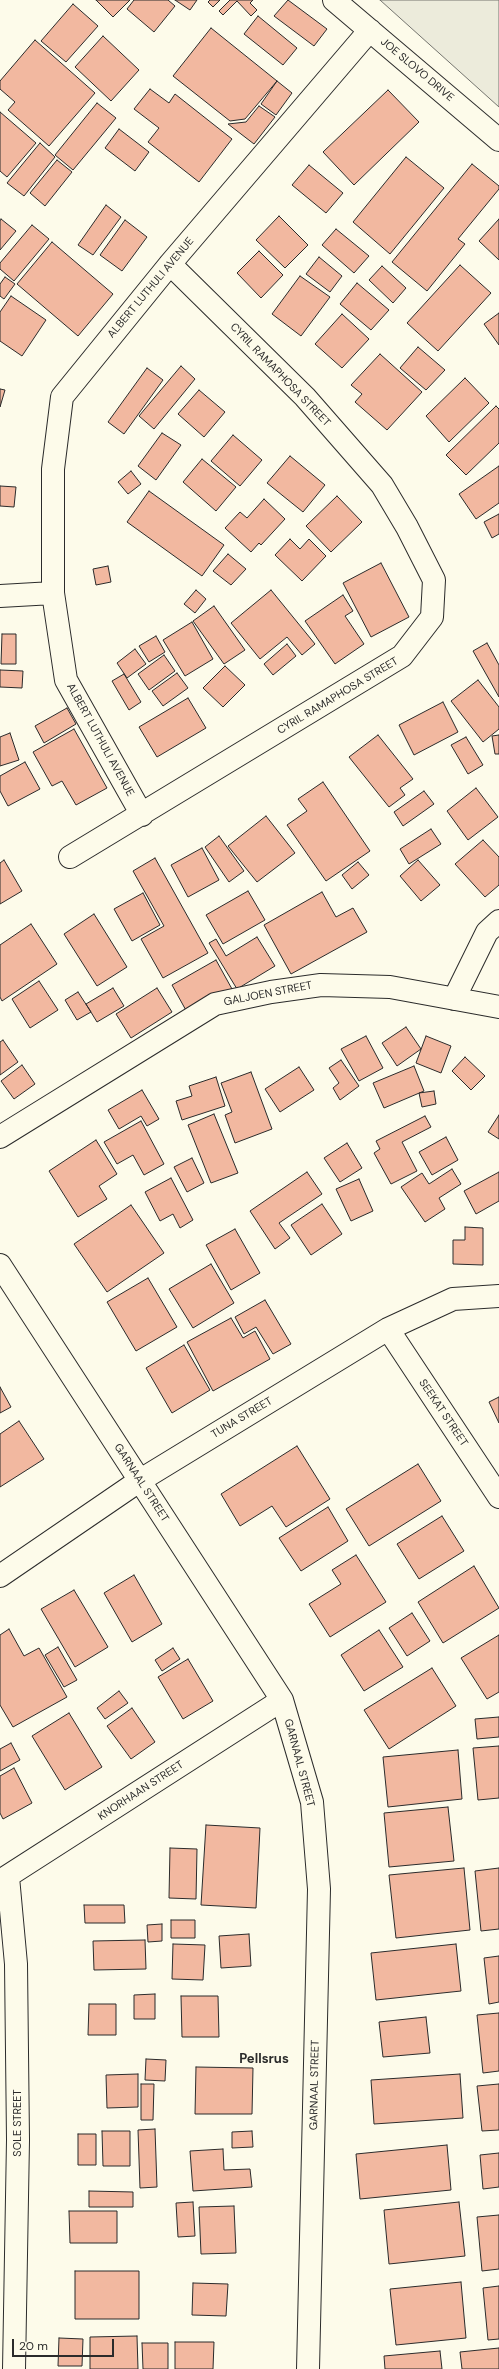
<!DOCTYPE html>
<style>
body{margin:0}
#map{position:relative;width:499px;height:2369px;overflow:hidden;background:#fdfbea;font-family:"DM Sans",sans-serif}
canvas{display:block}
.scale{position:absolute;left:12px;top:2339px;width:102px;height:18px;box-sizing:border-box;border:2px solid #2b2b2b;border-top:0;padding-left:5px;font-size:12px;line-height:14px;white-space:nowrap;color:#2b2b2b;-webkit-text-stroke:3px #fdfbea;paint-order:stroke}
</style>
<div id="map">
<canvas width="499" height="2369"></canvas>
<div class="scale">20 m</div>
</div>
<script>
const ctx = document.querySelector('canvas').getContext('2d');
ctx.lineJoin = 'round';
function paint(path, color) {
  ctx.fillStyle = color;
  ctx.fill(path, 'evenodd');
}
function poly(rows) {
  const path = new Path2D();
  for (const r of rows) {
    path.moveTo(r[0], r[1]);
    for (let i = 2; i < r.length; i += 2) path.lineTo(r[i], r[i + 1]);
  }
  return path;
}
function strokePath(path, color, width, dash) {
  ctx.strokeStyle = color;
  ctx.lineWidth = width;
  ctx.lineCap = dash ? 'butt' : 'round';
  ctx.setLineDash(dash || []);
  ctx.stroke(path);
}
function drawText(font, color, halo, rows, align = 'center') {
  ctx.font = font + ' "DM Sans",sans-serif';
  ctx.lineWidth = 3;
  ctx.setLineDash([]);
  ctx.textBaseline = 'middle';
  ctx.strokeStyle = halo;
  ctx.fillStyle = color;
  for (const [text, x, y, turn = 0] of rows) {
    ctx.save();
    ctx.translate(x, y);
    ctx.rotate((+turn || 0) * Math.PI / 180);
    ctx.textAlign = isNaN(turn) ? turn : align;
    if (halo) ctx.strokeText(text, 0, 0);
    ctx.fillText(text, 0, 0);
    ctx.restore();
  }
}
const green = poly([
 [380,0,499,0,499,107,380,0]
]);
paint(green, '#ecebdb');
strokePath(green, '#74746e', 1);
const building = poly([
 [96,0,130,0,113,17,96,0],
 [134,0,168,0,175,6,154,32,127,9,134,0],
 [175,0,197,0,190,10,175,0],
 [210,0,220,0,213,7,208,2,210,0],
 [230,0,253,0,250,3,257,10,251,16,237,1,223,15,219,11,230,0],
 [288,0,327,29,314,46,274,16,288,0],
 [73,4,98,26,66,62,41,41,73,4],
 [258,16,297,48,283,65,244,34,258,16],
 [211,28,277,81,245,119,230,121,173,76,211,28],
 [103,36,139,70,111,101,75,67,103,36],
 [35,40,95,93,49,146,8,110,15,102,0,89,0,81,35,40],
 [277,81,292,93,276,115,261,104,277,81],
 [150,89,169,103,175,94,232,139,199,182,148,142,159,128,134,109,150,89],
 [388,90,419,122,354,185,323,152,388,90],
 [97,103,116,118,73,170,55,155,97,103],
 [259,106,275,117,254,144,228,124,246,122,259,106],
 [0,112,36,143,7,177,0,171,0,112],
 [119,129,149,152,135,171,105,148,119,129],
 [40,143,55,157,24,196,7,183,40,143],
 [406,157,444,188,390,254,353,222,406,157],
 [57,160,72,172,45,206,30,193,57,160],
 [472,164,499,186,499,189,458,239,465,244,427,291,392,262,472,164],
 [309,165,343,193,326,213,292,185,309,165],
 [106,205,121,217,93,255,78,245,106,205],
 [279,216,308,245,285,268,256,240,279,216],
 [1,219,16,231,0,250,0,221,1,219],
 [499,219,499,260,479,241,499,219],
 [125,220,147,237,122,271,100,255,125,220],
 [32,225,49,239,14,281,0,269,0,263,32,225],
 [336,229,369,256,354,273,322,245,336,229],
 [52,242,113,294,78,336,17,284,52,242],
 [259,251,283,275,261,298,237,273,259,251],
 [319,257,342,276,330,292,306,274,319,257],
 [460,265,491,293,438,351,407,323,460,265],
 [382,266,406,288,393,303,369,280,382,266],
 [300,276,330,297,301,336,272,314,300,276],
 [5,277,15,284,4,299,0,296,0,284,5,277],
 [357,283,389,310,371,330,340,304,357,283],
 [11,296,46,320,22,356,0,341,0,312,11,296],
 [499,313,499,345,484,324,499,313],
 [342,314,369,339,342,368,315,344,342,314],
 [418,347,445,370,426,390,400,368,418,347],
 [380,354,422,392,387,430,355,402,362,394,351,385,380,354],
 [181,366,195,379,154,429,139,416,181,366],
 [147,368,163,380,124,434,108,422,147,368],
 [465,378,489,403,449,442,426,416,465,378],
 [0,389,5,390,0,407,0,389],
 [199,390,225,412,204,437,178,414,199,390],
 [496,406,499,409,499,443,466,475,446,455,496,406],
 [162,433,181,445,156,480,138,466,162,433],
 [233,435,262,460,240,486,211,461,233,435],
 [290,456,325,485,303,512,267,483,290,456],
 [202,459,236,487,216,511,183,482,202,459],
 [499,466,499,503,476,519,459,494,499,466],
 [131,471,141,484,128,494,118,482,131,471],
 [0,486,16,487,14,507,0,506,0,486],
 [149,491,224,545,202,576,127,522,149,491],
 [337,496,362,522,331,552,306,526,337,496],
 [264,499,285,519,261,545,259,543,251,552,225,528,240,512,247,518,264,499],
 [499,514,499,534,492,538,484,522,499,514],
 [290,539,300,549,309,539,326,556,302,581,275,555,290,539],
 [228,554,246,569,231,585,213,571,228,554],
 [381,563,409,617,371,637,343,583,381,563],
 [108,566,111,582,96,585,93,569,108,566],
 [196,590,206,599,195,613,184,604,196,590],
 [271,590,315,644,302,655,287,637,260,659,231,623,271,590],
 [343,595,353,611,345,616,364,644,335,664,305,621,343,595],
 [214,606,245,650,224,664,193,621,214,606],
 [192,622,213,659,185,676,163,640,192,622],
 [2,634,16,634,16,664,1,664,2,634],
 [156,636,165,652,149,662,139,646,156,636],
 [487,643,499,665,499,697,473,651,487,643],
 [287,644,296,656,273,675,264,664,287,644],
 [135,649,146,664,127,678,117,663,135,649],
 [164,655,175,671,149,690,138,674,164,655],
 [225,666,245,685,223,707,203,688,225,666],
 [0,670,23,671,22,688,0,687,0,670],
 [177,673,188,688,163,706,152,691,177,673],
 [124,674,141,702,129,710,112,681,124,674],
 [478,680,499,707,499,729,483,742,451,701,478,680],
 [188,698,206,728,157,757,139,727,188,698],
 [443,702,458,732,414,755,399,725,443,702],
 [67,708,76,724,44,743,35,726,67,708],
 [74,729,107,788,76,805,62,781,52,786,33,752,74,729],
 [10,733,19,760,0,766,0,737,10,733],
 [378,735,413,779,400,788,405,795,389,807,349,757,378,735],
 [499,735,499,754,495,754,492,736,499,735],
 [466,737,483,765,468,774,451,745,466,737],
 [25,762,40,789,8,806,0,791,0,776,25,762],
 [323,782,370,851,326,881,287,825,307,811,298,799,323,782],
 [476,788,498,817,468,840,447,811,476,788],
 [424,791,434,804,403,826,394,812,424,791],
 [266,816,295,853,257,882,228,846,266,816],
 [431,829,441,844,409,864,400,849,431,829],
 [219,836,244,871,229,882,205,847,219,836],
 [483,840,499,857,499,885,485,897,455,864,483,840],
 [202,848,219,880,188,897,171,865,202,848],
 [155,858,208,953,163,978,141,939,164,926,133,871,155,858],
 [4,860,22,891,0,904,0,863,4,860],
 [418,860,440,885,421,901,400,876,418,860],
 [358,862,369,875,352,889,342,875,358,862],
 [248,891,265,920,223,944,206,915,248,891],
 [322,892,336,917,353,908,367,932,291,974,264,925,322,892],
 [143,893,160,925,132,941,114,909,143,893],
 [94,914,127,967,97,986,64,934,94,914],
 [31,924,57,964,2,1001,0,997,0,945,31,924],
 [257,937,275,966,237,989,209,943,216,939,226,956,257,937],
 [216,960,232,989,188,1014,172,985,216,960],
 [39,981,58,1010,30,1028,12,999,39,981],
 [113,988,124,1006,97,1022,86,1004,113,988],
 [157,988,172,1012,131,1038,116,1014,157,988],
 [78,992,91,1012,77,1020,65,1000,78,992],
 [406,1027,421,1049,397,1066,382,1043,406,1027],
 [366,1036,383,1068,359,1081,341,1049,366,1036],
 [426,1036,451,1046,441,1073,416,1063,426,1036],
 [3,1040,18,1062,0,1075,0,1042,3,1040],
 [465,1057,485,1076,471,1090,452,1071,465,1057],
 [341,1060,359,1086,340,1100,333,1088,339,1083,329,1068,341,1060],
 [22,1065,35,1084,14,1099,1,1081,22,1065],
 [414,1066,424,1091,384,1108,373,1083,414,1066],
 [299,1067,314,1090,280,1112,265,1089,299,1067],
 [251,1072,272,1129,235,1143,225,1115,232,1112,221,1083,251,1072],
 [216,1077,225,1106,182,1120,176,1101,192,1096,189,1086,216,1077],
 [142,1090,159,1119,147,1126,141,1116,119,1129,108,1110,142,1090],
 [434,1091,436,1104,422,1107,419,1093,434,1091],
 [214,1114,238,1173,211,1183,188,1125,214,1114],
 [499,1115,499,1139,488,1132,499,1115],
 [425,1116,431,1127,402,1142,417,1171,391,1184,374,1153,380,1149,376,1141,425,1116],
 [141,1121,164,1164,144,1175,133,1155,117,1164,104,1142,141,1121],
 [446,1137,458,1160,432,1175,419,1152,446,1137],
 [96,1140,117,1174,99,1186,107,1199,78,1217,49,1171,96,1140],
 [347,1143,362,1168,340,1182,324,1158,347,1143],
 [192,1158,204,1183,187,1192,174,1167,192,1158],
 [452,1169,461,1184,439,1198,445,1209,425,1222,401,1187,422,1173,429,1184,452,1169],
 [307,1172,322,1194,279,1223,290,1238,275,1249,250,1211,307,1172],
 [499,1172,499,1201,476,1214,464,1191,499,1172],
 [171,1178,193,1220,180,1228,173,1214,160,1221,145,1192,171,1178],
 [359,1179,373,1211,351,1221,336,1189,359,1179],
 [322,1204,342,1234,311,1255,291,1225,322,1204],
 [131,1205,164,1253,107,1292,74,1244,131,1205],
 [465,1227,483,1228,483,1265,453,1264,453,1240,465,1240,465,1227],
 [235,1229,260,1273,231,1290,206,1245,235,1229],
 [211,1264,234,1303,193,1328,169,1289,211,1264],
 [148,1278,177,1327,136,1351,107,1302,148,1278],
 [265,1300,291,1344,273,1354,256,1327,244,1334,235,1317,265,1300],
 [231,1318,243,1338,255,1331,270,1359,213,1391,187,1342,231,1318],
 [184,1345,210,1390,172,1413,146,1368,184,1345],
 [0,1387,11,1407,0,1413,0,1387],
 [499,1397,499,1423,489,1402,499,1397],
 [19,1421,44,1459,0,1487,0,1434,19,1421],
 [297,1446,330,1499,286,1527,272,1506,240,1526,221,1494,297,1446],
 [418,1464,441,1501,369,1546,346,1509,418,1464],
 [328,1507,348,1541,301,1571,279,1538,328,1507],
 [442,1516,464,1551,419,1579,397,1544,442,1516],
 [356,1555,386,1602,330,1637,309,1604,341,1584,332,1570,356,1555],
 [474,1566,499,1608,443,1643,418,1602,474,1566],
 [134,1575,162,1624,132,1642,104,1593,134,1575],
 [74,1590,108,1647,75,1667,41,1609,74,1590],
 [412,1613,430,1641,407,1656,389,1628,412,1613],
 [9,1629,24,1656,39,1648,67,1697,13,1727,0,1705,0,1635,9,1629],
 [379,1630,403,1667,364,1691,341,1655,379,1630],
 [499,1635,499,1692,487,1699,461,1658,499,1635],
 [58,1647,77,1680,64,1687,45,1655,58,1647],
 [173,1648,180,1659,162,1671,155,1660,173,1648],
 [188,1659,213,1701,183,1719,158,1677,188,1659],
 [432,1668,456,1706,389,1749,364,1710,432,1668],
 [119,1691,128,1703,105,1719,97,1708,119,1691],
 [132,1708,155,1742,131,1759,107,1726,132,1708],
 [69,1713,102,1767,65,1790,32,1736,69,1713],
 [499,1717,499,1737,477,1739,475,1719,499,1717],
 [11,1743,20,1760,0,1771,0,1749,11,1743],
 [499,1746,499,1798,478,1800,473,1748,499,1746],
 [458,1750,462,1799,388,1807,383,1757,458,1750],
 [14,1768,32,1803,3,1819,0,1813,0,1776,14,1768],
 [448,1807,454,1861,389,1867,384,1813,448,1807],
 [206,1825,260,1828,256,1908,201,1905,206,1825],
 [170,1848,197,1849,196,1899,169,1898,170,1848],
 [464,1868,470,1930,396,1938,389,1875,464,1868],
 [499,1868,499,1929,481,1931,475,1871,499,1868],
 [84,1905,124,1905,125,1923,85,1923,84,1905],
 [171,1920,195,1920,195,1938,171,1938,171,1920],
 [162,1924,162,1941,148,1942,147,1925,162,1924],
 [249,1934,251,1966,221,1968,219,1936,249,1934],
 [145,1940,146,1969,94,1970,93,1941,145,1940],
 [173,1944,205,1945,203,1980,172,1979,173,1944],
 [456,1944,461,1991,376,2000,371,1953,456,1944],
 [499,1956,499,2002,489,2004,484,1958,499,1956],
 [155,1994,155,2019,134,2019,134,1995,155,1994],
 [181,1996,218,1996,219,2037,182,2037,181,1996],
 [89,2004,116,2004,116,2035,88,2035,89,2004],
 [499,2013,499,2071,483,2073,477,2015,499,2013],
 [426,2017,430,2053,383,2057,379,2022,426,2017],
 [146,2059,166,2060,165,2081,145,2080,146,2059],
 [196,2067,253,2068,252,2114,195,2114,196,2067],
 [138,2074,138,2107,107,2108,106,2075,138,2074],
 [460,2074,463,2118,374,2124,371,2080,460,2074],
 [141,2084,154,2084,153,2120,141,2120,141,2084],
 [499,2084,499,2130,482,2131,477,2086,499,2084],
 [155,2129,157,2187,140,2188,138,2130,155,2129],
 [102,2131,130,2131,130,2166,103,2166,102,2131],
 [252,2131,253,2147,232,2148,232,2132,252,2131],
 [78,2134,96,2134,96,2165,78,2165,78,2134],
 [447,2145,451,2190,360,2199,356,2154,447,2145],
 [223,2149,224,2170,250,2169,252,2187,193,2191,190,2151,223,2149],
 [499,2153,499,2187,483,2189,480,2155,499,2153],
 [89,2191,133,2192,133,2207,89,2207,89,2191],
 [193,2202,195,2236,178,2237,176,2203,193,2202],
 [459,2202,465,2256,389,2264,384,2210,459,2202],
 [234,2206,236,2253,201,2254,199,2207,234,2206],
 [69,2211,117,2211,117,2243,70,2243,69,2211],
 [499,2215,499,2269,482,2271,477,2217,499,2215],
 [75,2271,139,2271,139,2319,75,2319,75,2271],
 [461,2282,466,2338,396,2345,390,2289,461,2282],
 [193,2283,228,2284,226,2316,192,2315,193,2283],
 [499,2286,499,2339,488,2340,483,2288,499,2286],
 [137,2336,138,2369,90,2369,90,2337,137,2336],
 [59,2338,83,2339,82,2366,58,2366,59,2338],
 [175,2342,214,2342,213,2369,175,2369,175,2342],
 [142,2343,168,2343,168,2369,143,2369,142,2343],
 [499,2348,499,2369,462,2369,460,2352,499,2348],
 [440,2351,442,2369,385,2369,384,2356,440,2351]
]);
paint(building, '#f2b8a0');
strokePath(building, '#2b2b2b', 1);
const street = poly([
 [334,0,499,140],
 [53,593,66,680,142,815],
 [0,596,53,593,53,469,62,397,170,264,370,30],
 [70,857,402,656,432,617,434,580,407,527,382,485,305,397,170,264],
 [454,999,487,932,499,921],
 [0,1137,215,1004,271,992,321,985,390,987,499,1007],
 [0,1265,282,1700,312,1802,319,1889,308,2369],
 [388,1329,499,1497],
 [0,1576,139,1481,388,1329,453,1299,499,1296],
 [8,1877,16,1964,18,2140,14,2369],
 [0,1881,282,1700]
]);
strokePath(street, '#2b2b2b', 24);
strokePath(street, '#fdfbea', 22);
drawText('11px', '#2b2b2b', '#fdfbea', [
 ["JOE SLOVO DRIVE",417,70,40],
 ["ALBERT LUTHULI AVENUE",151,288,-50],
 ["CYRIL RAMAPHOSA STREET",280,375,46],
 ["CYRIL RAMAPHOSA STREET",338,696,-31],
 ["ALBERT LUTHULI AVENUE",100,740,61],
 ["GALJOEN STREET",268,994,-11],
 ["SEEKAT STREET",443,1413,56],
 ["TUNA STREET",242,1418,-31],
 ["GARNAAL STREET",141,1483,57],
 ["GARNAAL STREET",299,1763,75],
 ["KNORHAAN STREET",141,1791,-33],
 ["GARNAAL STREET",315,2085,-89],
 ["SOLE STREET",18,2123,-90]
]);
drawText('bold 13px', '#2b2b2b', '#fdfbea', [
 ["Pellsrus",264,2060]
]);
</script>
